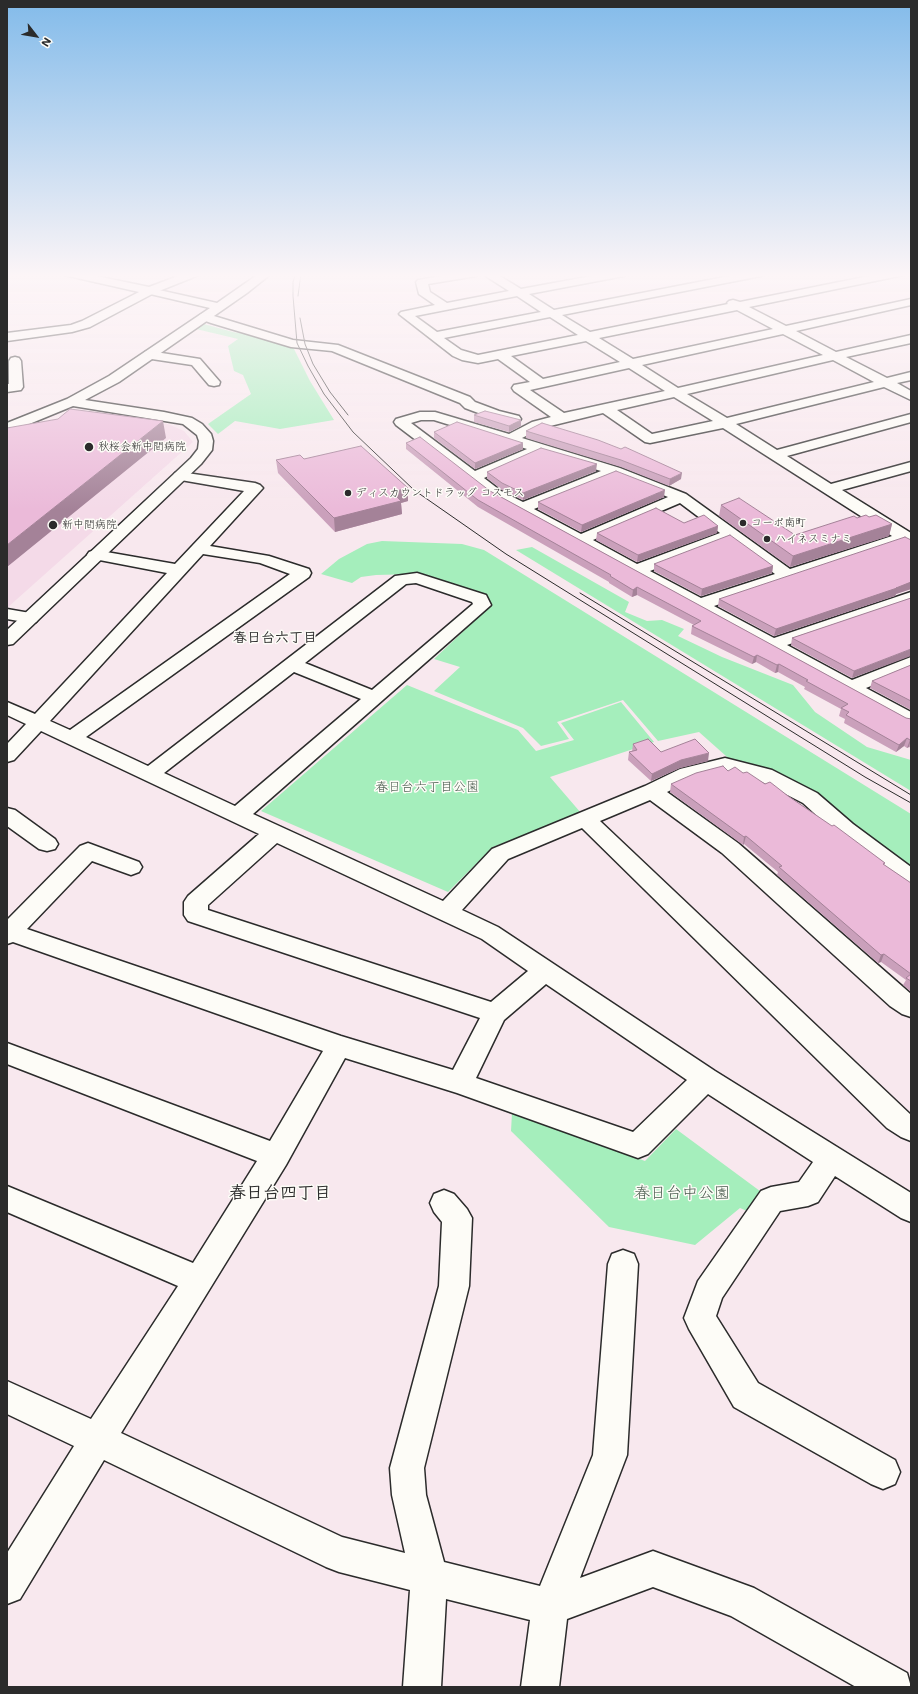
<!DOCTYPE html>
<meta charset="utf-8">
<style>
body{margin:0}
#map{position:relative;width:918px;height:1694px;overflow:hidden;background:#f8e8ee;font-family:Mali,sans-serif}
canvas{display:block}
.frame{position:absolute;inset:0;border:8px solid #2b2b2b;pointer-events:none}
.north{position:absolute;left:16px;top:16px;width:40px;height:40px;-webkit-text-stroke:3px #fdfcf7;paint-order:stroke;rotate:121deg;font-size:11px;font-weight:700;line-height:16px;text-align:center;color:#2b2b2b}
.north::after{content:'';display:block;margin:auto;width:14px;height:18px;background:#2b2b2b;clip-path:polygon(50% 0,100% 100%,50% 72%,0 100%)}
</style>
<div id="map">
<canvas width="918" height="1694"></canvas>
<div class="frame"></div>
<div class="north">N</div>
</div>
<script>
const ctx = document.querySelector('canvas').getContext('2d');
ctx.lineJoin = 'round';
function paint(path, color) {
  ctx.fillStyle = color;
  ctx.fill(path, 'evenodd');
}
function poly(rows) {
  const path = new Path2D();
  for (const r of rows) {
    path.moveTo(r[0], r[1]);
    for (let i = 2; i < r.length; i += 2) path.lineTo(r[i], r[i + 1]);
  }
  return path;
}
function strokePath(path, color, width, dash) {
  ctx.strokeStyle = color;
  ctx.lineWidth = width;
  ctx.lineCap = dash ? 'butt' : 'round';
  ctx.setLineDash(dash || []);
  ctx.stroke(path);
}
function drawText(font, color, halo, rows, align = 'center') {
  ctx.font = font + ' Mali,"Klee One",sans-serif';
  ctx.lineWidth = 3;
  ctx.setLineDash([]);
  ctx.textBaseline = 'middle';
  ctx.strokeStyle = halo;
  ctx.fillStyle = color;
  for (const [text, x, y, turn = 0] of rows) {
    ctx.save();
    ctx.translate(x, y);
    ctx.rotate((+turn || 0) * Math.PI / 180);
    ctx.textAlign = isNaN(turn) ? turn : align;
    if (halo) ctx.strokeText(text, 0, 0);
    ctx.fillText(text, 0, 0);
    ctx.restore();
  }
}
paint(poly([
 [81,412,168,424,184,431,193,442,7,608,7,436]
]), '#f4dae8');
paint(poly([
 [204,324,233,332,270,338,292,345,310,381,334,420,280,429,235,421,218,434,208,424,251,394,243,375,234,371,228,346,238,339,196,329],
 [382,541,462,544,484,550,911,814,911,871,855,832,735,764,699,732,658,741,623,700,557,722,569,739,541,746,523,728,434,691,460,667,434,659,489,607,487,597,416,574,376,575,361,577,352,583,321,574,339,559,367,544],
 [532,547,629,602,625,612,647,621,662,620,684,629,678,636,722,657,793,685,815,712,867,747,911,760,911,791,516,550],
 [407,685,518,730,536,751,574,740,561,723,621,702,654,742,550,777,581,813,493,847,448,892,261,811],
 [512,1113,645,1161,676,1129,764,1194,754,1214,740,1208,695,1245,609,1227,511,1131]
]), '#a5eebc');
const street = poly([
 [63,273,82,273,149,287,186,273,200,273,199,275,154,293,90,327,72,332,7,341,7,333,71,325,82,321,139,292,64,275,63,273],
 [458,273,481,273,476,276,428,284,430,292,447,303,509,291,484,275,483,273,495,273,521,289,608,273,629,273,624,276,529,294,554,310,745,273,766,273,761,276,562,315,590,332,728,304,727,303,729,301,733,300,740,302,884,273,904,273,903,275,899,276,749,307,786,326,911,299,911,305,796,331,836,352,911,335,911,343,846,357,887,378,911,372,911,380,897,383,911,391,911,400,884,387,736,424,777,450,911,414,911,422,787,456,831,484,911,462,911,471,842,490,911,533,911,546,903,543,714,606,774,638,911,592,911,603,787,645,852,680,911,657,911,670,866,688,911,712,911,726,904,724,491,497,396,425,394,422,396,419,420,412,435,412,509,434,532,422,551,417,514,391,512,388,514,385,530,382,498,359,478,363,462,360,453,356,399,314,401,312,435,305,419,294,416,282,418,280,458,273],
 [517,296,541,312,437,332,415,316,517,296],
 [737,310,773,329,633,359,599,338,737,310],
 [550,317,578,335,478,355,461,350,444,338,550,317],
 [783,334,823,355,678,388,642,365,783,334],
 [586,341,620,362,543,379,511,356,586,341],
 [833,360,874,382,727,418,687,394,833,360],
 [629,368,665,391,564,413,530,390,629,368],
 [674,397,713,421,652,434,617,410,674,397],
 [603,413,645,442,650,443,723,428,892,536,790,569,686,494,620,468,522,438,542,428,603,413],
 [421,420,434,420,527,449,475,471,411,423,421,420],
 [541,453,601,471,523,502,501,491,484,478,541,453],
 [615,476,668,497,581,534,534,509,615,476],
 [680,503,720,533,637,564,593,540,680,503],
 [729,540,775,574,701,598,650,571,729,540],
 [204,313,293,340,338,345,470,397,475,402,499,411,519,416,521,419,519,422,514,423,489,417,465,408,460,403,332,351,291,347,211,323,200,319,198,317,200,315,204,313],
 [149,351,200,359,220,382,219,385,214,386,209,385,192,365,145,358,143,355,145,352,149,351],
 [15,357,19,358,21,361,23,387,21,390,7,392,7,384,9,384,9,361,11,358,15,357],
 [180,472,255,483,260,485,263,488,210,546,269,556,309,569,311,573,309,577,86,737,148,766,395,576,417,573,486,595,491,605,253,814,443,901,492,849,645,786,680,769,725,758,772,770,817,793,853,824,911,867,911,887,903,885,837,834,803,803,758,780,725,771,694,779,667,792,738,843,911,994,911,1017,902,1014,890,1006,722,853,650,800,600,821,911,1115,911,1141,901,1137,887,1128,582,828,508,859,462,910,498,927,715,1071,911,1193,911,1222,901,1218,835,1176,818,1202,808,1206,780,1211,722,1298,716,1316,758,1383,895,1460,900,1472,895,1484,883,1489,871,1484,734,1407,689,1329,684,1318,698,1281,761,1191,771,1187,799,1182,813,1162,708,1094,648,1154,638,1158,457,1093,345,1058,286,1165,121,1433,342,1537,405,1553,392,1495,390,1468,439,1286,442,1222,434,1212,430,1203,434,1194,444,1190,454,1194,467,1209,472,1218,469,1286,424,1468,426,1495,444,1562,540,1586,593,1455,608,1264,612,1254,623,1250,634,1254,638,1264,627,1455,580,1578,653,1551,754,1588,907,1673,911,1687,856,1687,731,1616,653,1587,567,1619,559,1687,521,1687,530,1620,446,1599,441,1687,403,1687,410,1590,339,1572,326,1567,104,1460,20,1599,7,1604,7,1553,74,1446,7,1414,7,1381,91,1419,178,1286,7,1212,7,1186,193,1263,257,1161,7,1064,7,1043,270,1141,323,1051,13,942,7,944,7,920,80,846,88,843,139,862,142,867,139,872,131,875,92,861,27,929,341,1036,453,1070,480,1018,188,921,184,915,184,902,188,896,259,834,41,731,14,760,7,762,7,744,26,724,7,715,7,702,35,714,167,573,89,558,87,555,89,552,95,550,175,564,244,491,175,479,173,476,175,473,180,472],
 [203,554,260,563,290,574,70,730,50,721,203,554],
 [416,583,472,602,473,604,372,690,305,663,406,584,416,583],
 [294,672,361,699,235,806,164,773,294,672],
 [277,843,482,939,528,971,491,1002,208,910,208,905,277,843],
 [546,984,687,1080,633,1132,476,1078,504,1020,546,984],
 [7,609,36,614,39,618,36,622,30,623,7,619,7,609],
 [7,808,15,810,55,839,58,844,55,849,47,851,39,849,7,826,7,808]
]);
const secondary = poly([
 [260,273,272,273,247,293,119,382,85,400,164,412,192,418,202,424,211,434,213,441,212,450,201,464,13,644,7,645,7,630,191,458,198,449,199,441,197,435,183,424,73,406,22,427,7,431,7,423,67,399,109,376,210,308,146,293,144,291,146,289,150,288,217,303,260,273]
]);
strokePath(street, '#2b2b2b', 3);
strokePath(secondary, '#2b2b2b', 3);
paint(street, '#fdfcf7');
paint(secondary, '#fdfcf7');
strokePath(poly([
 [296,273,293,282,293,296,297,343,308,366,324,394,353,432,414,490,506,554,865,777,911,803],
 [298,296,301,273],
 [300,318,305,344,313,364,330,392,348,415],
 [580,593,911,795]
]), '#2b2b2b', 1);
paint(poly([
 [474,415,521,426,509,432,474,422],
 [542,423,681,479,669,486,621,467,526,438,526,431],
 [434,432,523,449,475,469,434,438],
 [406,443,490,491,906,718,911,719,911,748,909,747,907,748,904,746,896,752,844,723,845,719,839,716,841,709,804,689,805,687,778,672,775,673,756,662,752,664,691,634,692,626,694,625,637,595,632,597,609,583,609,582,478,507,406,449],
 [304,459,408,501,401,503,402,514,335,532,278,473,276,460],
 [596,471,523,500,502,490,487,478,487,472],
 [664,497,581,532,538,509,538,502],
 [721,505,795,535,857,518,869,517,892,524,889,536,790,567,719,516],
 [684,523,718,526,717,533,637,562,596,540,597,533],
 [911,540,911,589,896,594,895,596,774,636,718,606,719,599],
 [654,564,773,566,772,573,701,596,654,571],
 [911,598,852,678,791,645,792,638],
 [911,665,911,710,870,688,872,681],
 [633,744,661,752,708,761,680,768,651,781,628,760,629,752,632,752],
 [728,771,743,773,788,796,885,863,884,865,911,883,911,992,903,985,906,980,881,962,878,963,777,875,778,872,744,844,743,845,670,792,671,784]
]), '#caa0bb');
paint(poly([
 [521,420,521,426,509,432,509,426],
 [163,421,166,438,7,567,7,545],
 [523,443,523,449,475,469,475,463],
 [597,464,596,471,523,500,523,493],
 [682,473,681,479,669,486,670,479],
 [408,488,408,501,401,503,402,514,335,532,334,518,392,492],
 [665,490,664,497,581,532,582,525],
 [892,524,889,536,790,567,793,556],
 [718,526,717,533,637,562,638,555],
 [773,566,772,573,701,596,702,589],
 [911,582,911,589,896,594,895,596,774,636,776,629],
 [637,587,637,595,632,597,633,590],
 [911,649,911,656,852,678,854,671],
 [757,655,756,662,752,664,754,657],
 [779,664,778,672,775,673,777,665],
 [907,738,904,746,896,752,899,745],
 [911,739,909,747,907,748,910,740],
 [709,753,708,761,680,768,651,781,652,774,681,760],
 [746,836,744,844,743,845,744,837],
 [884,954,881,962,878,963,881,955]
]), '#a48298');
const building = poly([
 [70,409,163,421,7,545,7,428,58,419,70,409],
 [485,411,521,420,509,426,474,415,485,411],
 [457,422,523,443,475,463,434,432,457,422],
 [542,423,598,440,621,449,625,447,682,473,670,479,621,460,526,431,542,423],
 [420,437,490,491,906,718,911,719,911,739,910,740,907,738,899,745,846,715,849,712,841,708,848,704,806,681,808,680,779,664,777,665,757,655,754,657,692,626,701,621,637,587,633,590,610,576,611,575,478,500,406,443,420,437],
 [361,446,408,488,392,492,401,501,334,518,276,460,300,455,304,459,361,446],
 [541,448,597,464,523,493,502,483,487,472,541,448],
 [616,471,665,490,582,525,538,502,616,471],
 [739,498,795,535,854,516,857,518,866,515,869,517,876,515,892,524,793,556,721,505,739,498],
 [656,508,684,523,704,515,718,526,638,555,597,533,656,508],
 [730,535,773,566,702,589,654,564,730,535],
 [905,537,911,540,911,582,896,588,897,588,776,629,719,599,905,537],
 [911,598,911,649,854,671,792,638,911,598],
 [911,665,911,701,872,681,911,665],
 [648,739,661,752,695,739,709,753,681,760,652,774,629,752,637,750,633,744,648,739],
 [723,766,728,771,735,767,743,773,747,772,765,784,770,782,788,796,832,826,834,825,885,863,883,864,911,883,911,974,884,954,881,955,779,867,782,866,746,836,744,837,671,784,696,773,723,766],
 [911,974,911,981,906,978,911,974]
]);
paint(building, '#ebbad9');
strokePath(building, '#a48298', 1);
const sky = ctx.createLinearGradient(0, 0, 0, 510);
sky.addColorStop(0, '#83bbea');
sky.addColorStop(0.54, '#fcf5f7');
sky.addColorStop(1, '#fcf5f700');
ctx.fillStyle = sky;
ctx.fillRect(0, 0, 918, 510);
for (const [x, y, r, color] of [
 [89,447,5,"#2b2b2b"],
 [348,493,4,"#2b2b2b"],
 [743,523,4,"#2b2b2b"],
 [53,525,5,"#2b2b2b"],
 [767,539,4,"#2b2b2b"]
]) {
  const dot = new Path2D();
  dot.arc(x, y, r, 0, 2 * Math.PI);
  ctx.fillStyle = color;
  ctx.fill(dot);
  strokePath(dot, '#fdfcf7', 1.5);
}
drawText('11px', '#2b2b2b', '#fdfcf7', [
 ["秋桜会新中間病院",98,447],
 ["ディスカウントドラッグ コスモス",356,493],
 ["コーポ南町",751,523],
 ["新中間病院",62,525],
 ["ハイネスミナミ",775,539]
], 'left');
drawText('13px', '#4a5c4f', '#fdfcf7', [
 ["春日台六丁目公園",427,787]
]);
drawText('bold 14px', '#2b2b2b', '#fdfcf7', [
 ["春日台六丁目",275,638]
]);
drawText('16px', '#4a5c4f', '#fdfcf7', [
 ["春日台中公園",682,1193]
]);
drawText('bold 17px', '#2b2b2b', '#fdfcf7', [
 ["春日台四丁目",280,1193]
]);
</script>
